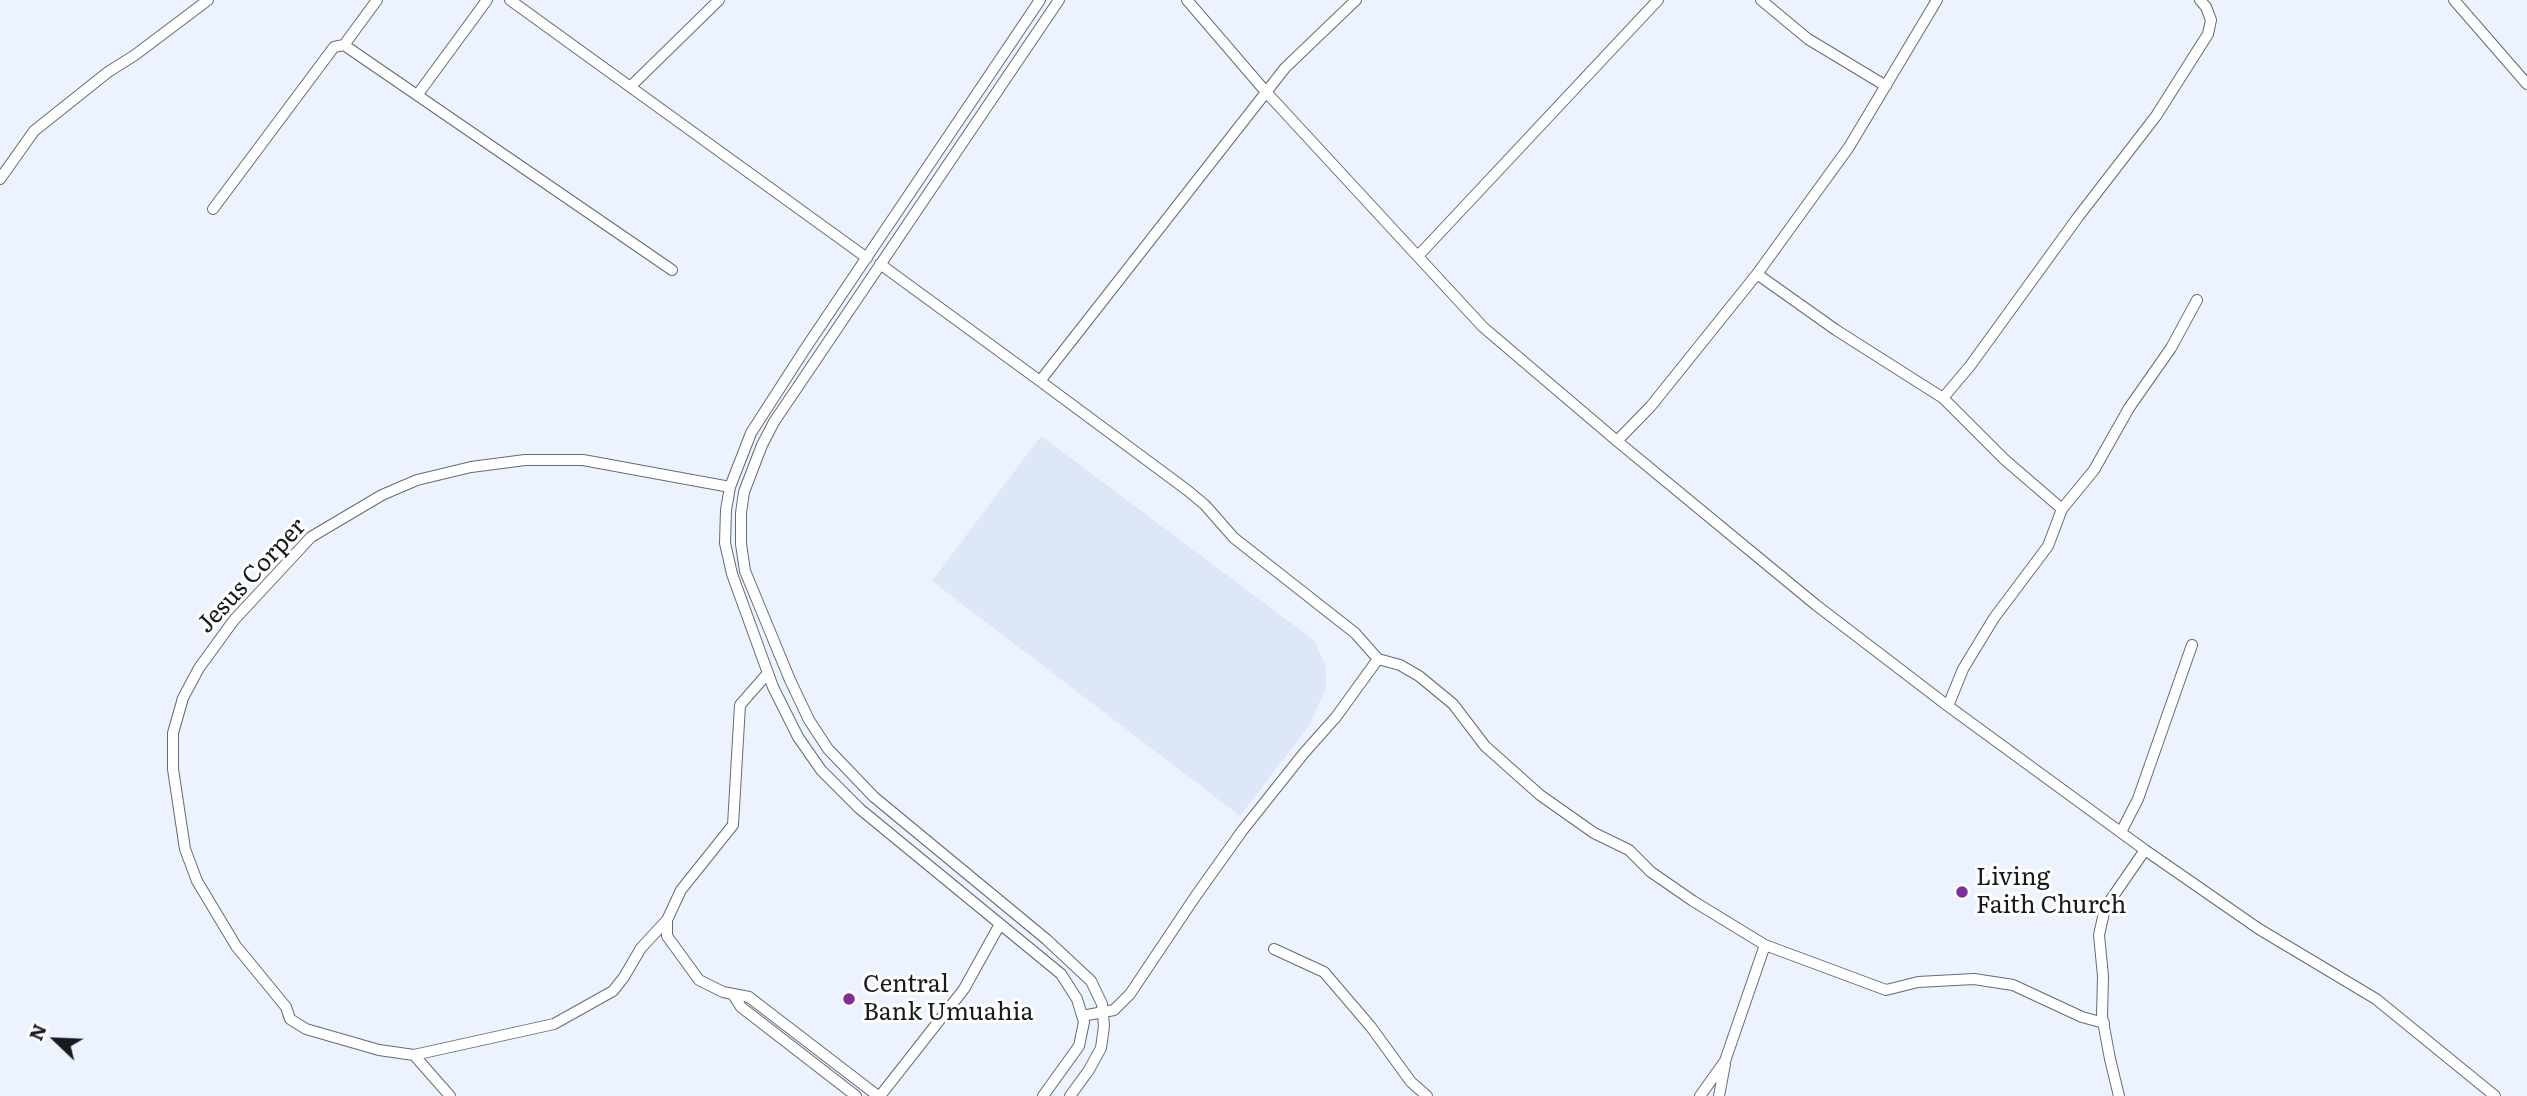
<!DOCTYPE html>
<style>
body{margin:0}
#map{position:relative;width:2527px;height:1096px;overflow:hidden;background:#edf3fe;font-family:Literata,serif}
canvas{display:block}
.north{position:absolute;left:21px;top:1005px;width:70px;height:70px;-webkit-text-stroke:5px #fff;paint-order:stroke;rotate:293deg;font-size:19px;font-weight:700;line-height:28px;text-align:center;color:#181a1d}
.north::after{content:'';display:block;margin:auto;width:24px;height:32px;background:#181a1d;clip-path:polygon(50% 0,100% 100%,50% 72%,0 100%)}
</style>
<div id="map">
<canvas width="2527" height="1096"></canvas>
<div class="north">N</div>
</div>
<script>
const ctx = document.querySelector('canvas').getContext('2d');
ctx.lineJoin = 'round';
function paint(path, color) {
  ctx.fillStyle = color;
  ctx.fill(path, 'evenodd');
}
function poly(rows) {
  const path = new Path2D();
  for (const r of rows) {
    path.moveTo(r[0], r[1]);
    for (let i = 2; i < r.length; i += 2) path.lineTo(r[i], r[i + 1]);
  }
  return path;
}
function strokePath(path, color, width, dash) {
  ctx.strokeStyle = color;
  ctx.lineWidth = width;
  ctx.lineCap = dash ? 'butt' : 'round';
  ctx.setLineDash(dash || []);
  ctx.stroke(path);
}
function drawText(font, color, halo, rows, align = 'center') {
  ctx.font = font + ' Literata,serif';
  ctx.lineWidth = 6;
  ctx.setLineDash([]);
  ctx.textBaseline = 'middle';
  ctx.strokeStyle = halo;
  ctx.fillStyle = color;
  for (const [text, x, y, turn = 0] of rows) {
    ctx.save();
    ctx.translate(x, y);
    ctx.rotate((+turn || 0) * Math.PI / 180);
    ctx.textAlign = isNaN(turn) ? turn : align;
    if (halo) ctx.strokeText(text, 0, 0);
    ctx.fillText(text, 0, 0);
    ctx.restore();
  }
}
paint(poly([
 [1041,436,1315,641,1326,667,1326,687,1310,724,1240,816,932,581]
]), '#dde7f8');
const street = poly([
 [510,0,867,258],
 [1040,0,805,349,751,433,730,487,726,510,725,543,732,574,773,687,798,737,821,770,860,809,1061,974,1077,999,1084,1022,1079,1046,1043,1096],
 [1059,0,774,422,762,445,744,492,741,513,741,544,745,571,790,680,809,720,828,749,874,797,1046,939,1091,981,1102,1004,1104,1026,1101,1048,1089,1070,1070,1096],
 [1187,0,1266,92,1483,327,1617,441,1816,605,1948,706,2145,850,2259,929,2376,999,2495,1096],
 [1761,0,1808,39,1886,86],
 [2454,0,2527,84],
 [344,45,377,0],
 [630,87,719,0],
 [418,94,487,0],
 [0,179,34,131,108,72,135,55,208,0],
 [213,209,334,47,344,45,672,270],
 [1418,256,1658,0],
 [880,264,1040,381,1285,68,1356,0],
 [1757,274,1836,330,1943,398,1970,366,2078,217,2156,116,2208,34,2211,20,2206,7,2200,0],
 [1040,381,1187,490,1205,505,1234,538,1355,633,1378,659,1400,665,1419,676,1453,704,1485,746,1540,795,1594,833,1629,850,1651,872,1693,901,1765,945,1725,1061,1700,1096],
 [1943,398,2004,459,2062,509],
 [1617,441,1651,406,1757,274,1849,147,1937,0],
 [768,673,740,705,733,825,681,890,667,920,667,936,699,980,723,992,749,997,878,1096],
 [1948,706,1963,669,1994,618,2048,546,2062,509,2094,470,2129,408,2171,348,2197,300],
 [2121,832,2138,799,2192,645],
 [667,920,641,948,624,977,613,991,554,1024,414,1055,379,1050,306,1029,290,1019,286,1007,236,946,197,881,185,849,173,769,173,733,183,698,199,668,234,620,311,537,382,495,417,480,471,467,525,460,583,460,730,487],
 [1765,945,1886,990,1918,982,1974,979,2013,985,2082,1017,2104,1023],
 [1274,949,1324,972,1371,1027,1411,1082,1427,1096],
 [734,996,741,1007,856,1096],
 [1082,1016,1114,1010,1130,994,1195,897,1242,831,1304,753,1336,717,1378,659],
 [414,1055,450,1096],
 [880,1096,964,989,1000,924],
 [1719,1096,1725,1064],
 [2119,1096,2110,1059,2102,1016,2103,976,2099,935,2105,908,2145,850]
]);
strokePath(street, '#656b74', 12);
strokePath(street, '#fff', 10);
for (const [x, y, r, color] of [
 [1962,892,7,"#822c99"],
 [849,999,7,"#822c99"]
]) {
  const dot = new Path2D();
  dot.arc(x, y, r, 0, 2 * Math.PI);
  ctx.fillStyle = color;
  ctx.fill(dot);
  strokePath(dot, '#fff', 2.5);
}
drawText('24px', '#181a1d', '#fff', [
 ["Jesus Corper",252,576,-47]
]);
drawText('24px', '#181a1d', '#fff', [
 ["Living",1976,878],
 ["Faith Church",1976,906],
 ["Central",863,985],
 ["Bank Umuahia",863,1013]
], 'left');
</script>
